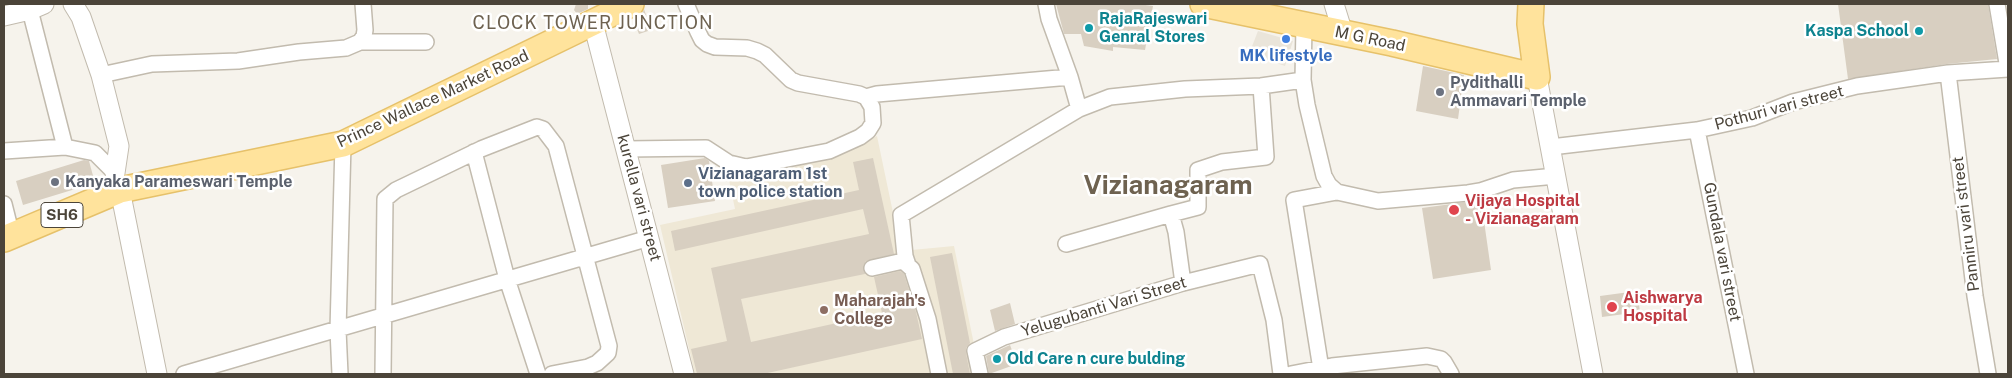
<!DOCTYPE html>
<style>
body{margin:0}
#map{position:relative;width:2012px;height:378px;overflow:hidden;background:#f6f3ec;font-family:"Public Sans",sans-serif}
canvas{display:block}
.frame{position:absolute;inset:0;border:5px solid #4b4439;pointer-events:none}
</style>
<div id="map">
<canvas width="2012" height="378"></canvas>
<div class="frame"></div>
</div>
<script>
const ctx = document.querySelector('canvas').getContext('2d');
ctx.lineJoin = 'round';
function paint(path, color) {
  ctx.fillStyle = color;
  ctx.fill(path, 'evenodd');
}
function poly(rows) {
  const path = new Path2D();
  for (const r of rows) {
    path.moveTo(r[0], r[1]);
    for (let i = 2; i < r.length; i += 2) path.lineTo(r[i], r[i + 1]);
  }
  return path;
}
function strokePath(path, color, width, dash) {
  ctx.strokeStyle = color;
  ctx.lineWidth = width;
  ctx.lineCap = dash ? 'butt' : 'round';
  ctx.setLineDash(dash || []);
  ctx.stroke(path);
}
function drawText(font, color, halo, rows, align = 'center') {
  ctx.font = font + ' "Public Sans",sans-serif';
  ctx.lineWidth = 5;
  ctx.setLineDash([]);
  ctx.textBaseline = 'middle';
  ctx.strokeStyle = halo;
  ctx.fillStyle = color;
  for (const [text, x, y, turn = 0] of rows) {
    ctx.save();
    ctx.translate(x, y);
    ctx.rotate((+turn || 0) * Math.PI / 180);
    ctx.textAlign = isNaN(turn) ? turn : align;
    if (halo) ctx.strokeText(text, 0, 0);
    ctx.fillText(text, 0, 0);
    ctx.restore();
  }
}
paint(poly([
 [1258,31,1293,41,1285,66,1249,54]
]), '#eae5da');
paint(poly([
 [877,136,901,251,954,246,980,374,695,374,660,225,735,209,729,180,843,154]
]), '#efe8d6');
paint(poly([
 [576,4,588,4,588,9,577,14,574,10],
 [1056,4,1138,4,1153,6,1145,50,1113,47,1113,51,1084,46,1081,34,1064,34],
 [1838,4,1988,4,1997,59,1947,64,1848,79],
 [644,9,651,30,639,34,633,19,643,12],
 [1423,66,1464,75,1458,119,1416,111],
 [705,158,709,161,715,201,668,208,661,165],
 [873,158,894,254,866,261,863,266,865,274,741,299,751,342,882,313,874,277,900,271,904,274,916,312,922,339,763,374,697,374,691,349,727,341,711,268,869,234,863,209,675,251,671,231,859,190,853,162],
 [84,160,89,161,95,183,23,205,16,181],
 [1481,200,1491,270,1433,279,1422,208],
 [952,253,970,343,966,348,966,353,970,374,953,374,930,257],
 [1637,291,1640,312,1602,317,1600,296],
 [1010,303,1015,324,995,331,990,310],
 [1010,345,1017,364,989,374,986,356]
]), '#d8cfc1');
const minor = poly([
 [1046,4,1049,19,1070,77],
 [1997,4,2008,69],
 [30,10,65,147],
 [1304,25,1303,80,1307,105,1324,176,1329,185,1337,192,1378,201,1468,193,1480,191,1513,180,1556,176],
 [360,42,426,42],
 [1948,73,1975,296,1988,374],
 [101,75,152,64,238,61,299,52,346,48,360,42,364,36,365,30,363,4],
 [866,97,877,94,1070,77,1079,109],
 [1697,130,1746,374],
 [1551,147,1697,130,1752,118,1793,102,1857,86,1948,73,2008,69],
 [626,149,706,148,729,163,746,167,829,151,860,137,868,131,873,123,872,107,866,97,859,94,798,83,791,80,765,55,757,51,747,48,715,47,707,44,702,40,698,32,686,4],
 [4,151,65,147,95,153,115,173,118,182],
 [474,152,507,279,538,374],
 [4,204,12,236],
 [1171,214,1198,207,1198,170,1222,162,1266,157,1261,86],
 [1066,244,1171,214,1176,232,1183,283],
 [908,265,905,256,901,215,1079,109,1110,97,1185,89,1261,86,1303,80],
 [872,268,903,261,912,269,928,319,939,374],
 [1321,369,1294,200,1337,192],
 [184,374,649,238],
 [340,374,338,330,343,144],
 [383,374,385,199,396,190,481,149,537,127,543,129,556,146,609,346,608,353,597,363,588,367,552,374],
 [980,374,975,351,1004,337,1183,283,1260,264,1274,320,1281,374],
 [1291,374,1332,366,1427,356,1441,359,1444,362,1451,374]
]);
const tertiary = poly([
 [73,4,81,17,101,75,119,146,115,173],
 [1334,4,1343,33],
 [4,16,30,10,44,4],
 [593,23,684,374],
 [1537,77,1593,374],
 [120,190,157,374]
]);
const primary = poly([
 [1203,4,1392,43,1537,77,1530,24,1531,4],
 [4,239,120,190,343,144,631,4]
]);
strokePath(minor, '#c2bbae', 18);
strokePath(tertiary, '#c2bbae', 21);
strokePath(primary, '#e6c16a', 28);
strokePath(minor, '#fff', 15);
strokePath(tertiary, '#fff', 19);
strokePath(primary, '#ffe39c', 25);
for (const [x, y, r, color] of [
 [1089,28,5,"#0f9aa8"],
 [1919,31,5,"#0f9aa8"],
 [1286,39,5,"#3f7fe0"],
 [1440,92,5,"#6b7280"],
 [55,182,5,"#6b7280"],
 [688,183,5,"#5c6f8a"],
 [1454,210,6,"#e0444e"],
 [1612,307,6,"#e0444e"],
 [824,310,5,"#8d6e63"],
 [997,359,5,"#0f9aa8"]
]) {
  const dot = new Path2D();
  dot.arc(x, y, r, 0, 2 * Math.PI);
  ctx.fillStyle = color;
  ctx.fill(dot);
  strokePath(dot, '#fff', 2);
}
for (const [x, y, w] of [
 [62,215,42]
]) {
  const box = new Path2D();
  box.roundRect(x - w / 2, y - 12.5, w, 25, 4);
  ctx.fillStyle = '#fff';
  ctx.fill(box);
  strokePath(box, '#4b4439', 1);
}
drawText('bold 15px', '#4b4439', null, [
 ["SH6",62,215]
]);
drawText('bold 16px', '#0d838f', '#fff', [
 ["RajaRajeswari",1099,19],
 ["Genral Stores",1099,37],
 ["Kaspa School",1909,31,"right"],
 ["Old Care n cure bulding",1007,359]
], 'left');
drawText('16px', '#4b4439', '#fff', [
 ["M G Road",1370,39,12],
 ["Prince Wallace Market Road",433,99,-25],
 ["Pothuri vari street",1779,108,-15],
 ["kurella vari street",639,198,75],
 ["Panniru vari street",1966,224,-97],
 ["Gundala vari street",1722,252,79],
 ["Yelugubanti Vari Street",1104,307,-17]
]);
drawText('bold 16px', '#366cbe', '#fff', [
 ["MK lifestyle",1286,56]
]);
drawText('bold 16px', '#5b616d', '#fff', [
 ["Pydithalli",1450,83],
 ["Ammavari Temple",1450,101],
 ["Kanyaka Parameswari Temple",65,182]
], 'left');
drawText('bold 16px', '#4e5e75', '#fff', [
 ["Vizianagaram 1st",698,174],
 ["town police station",698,192]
], 'left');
drawText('bold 16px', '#be3a42', '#fff', [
 ["Vijaya Hospital",1465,201],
 ["- Vizianagaram",1465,219],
 ["Aishwarya",1623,298],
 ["Hospital",1623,316]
], 'left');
drawText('bold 16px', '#785e54', '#fff', [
 ["Maharajah's",834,301],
 ["College",834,319]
], 'left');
ctx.letterSpacing = '1px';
drawText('18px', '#6e6250', '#fff', [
 ["CLOCK TOWER JUNCTION",593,23]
]);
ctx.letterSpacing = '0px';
drawText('bold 26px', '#6e6250', '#fff', [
 ["Vizianagaram",1168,186]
]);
</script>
